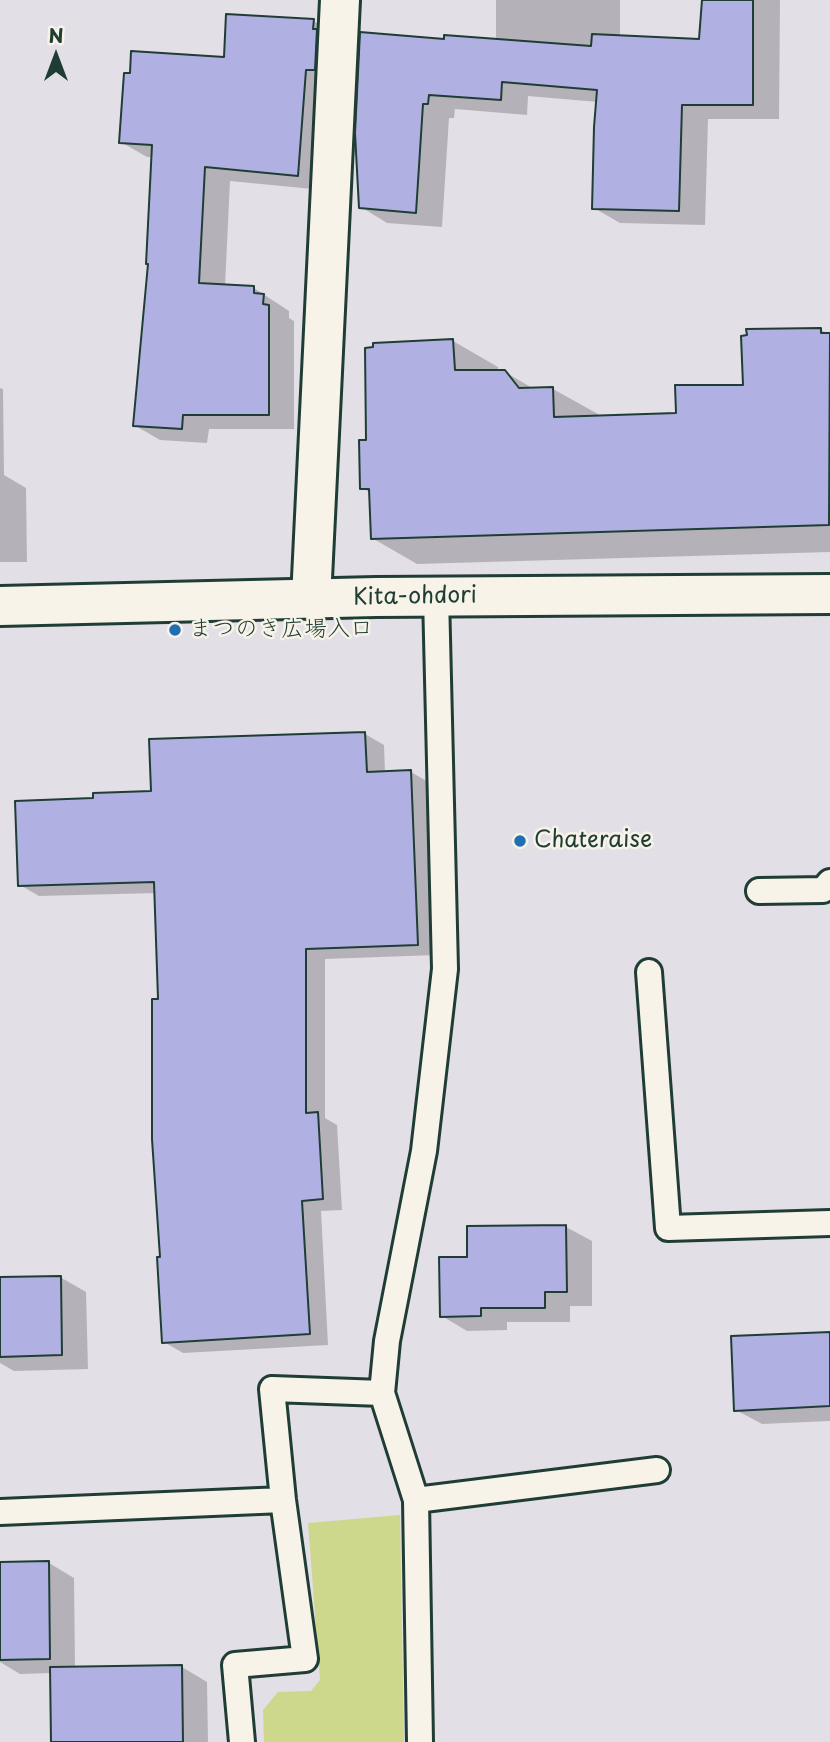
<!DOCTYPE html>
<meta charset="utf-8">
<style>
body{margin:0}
#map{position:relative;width:830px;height:1742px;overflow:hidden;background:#e2dfe6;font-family:"Playpen Sans",sans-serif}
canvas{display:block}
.north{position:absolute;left:21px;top:21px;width:70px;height:70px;-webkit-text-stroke:5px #f7f3e8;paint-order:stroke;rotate:0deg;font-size:19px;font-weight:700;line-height:28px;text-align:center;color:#1f3d34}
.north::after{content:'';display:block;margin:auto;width:24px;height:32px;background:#1f3d34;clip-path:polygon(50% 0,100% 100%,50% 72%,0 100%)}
</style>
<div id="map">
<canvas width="830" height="1742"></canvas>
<div class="north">N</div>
</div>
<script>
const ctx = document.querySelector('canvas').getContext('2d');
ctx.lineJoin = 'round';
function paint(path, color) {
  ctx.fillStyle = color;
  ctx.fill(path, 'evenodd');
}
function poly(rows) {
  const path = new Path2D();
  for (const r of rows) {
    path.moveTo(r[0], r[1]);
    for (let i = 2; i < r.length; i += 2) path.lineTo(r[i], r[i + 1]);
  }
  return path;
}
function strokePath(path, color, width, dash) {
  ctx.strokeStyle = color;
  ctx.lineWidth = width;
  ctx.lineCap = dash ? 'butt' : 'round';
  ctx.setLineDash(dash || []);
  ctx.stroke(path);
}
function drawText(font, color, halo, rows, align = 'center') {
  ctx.font = font + ' "Playpen Sans","Klee One",sans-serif';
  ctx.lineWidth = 5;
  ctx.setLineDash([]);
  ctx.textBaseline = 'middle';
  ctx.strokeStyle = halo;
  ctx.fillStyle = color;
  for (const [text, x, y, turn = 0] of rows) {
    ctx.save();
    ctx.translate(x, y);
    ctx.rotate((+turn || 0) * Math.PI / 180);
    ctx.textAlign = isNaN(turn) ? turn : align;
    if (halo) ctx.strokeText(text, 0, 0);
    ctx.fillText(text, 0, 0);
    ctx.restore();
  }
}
paint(poly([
 [400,1515,404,1742,264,1742,263,1710,278,1692,311,1691,320,1680,308,1523]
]), '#cdd88c');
paint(poly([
 [496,0,620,0,620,35,701,41,701,0,780,0,779,119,708,119,705,225,620,223,594,208,598,102,528,96,527,115,455,109,454,118,449,118,442,227,387,223,361,207,446,41,496,40],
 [313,21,339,35,323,190,230,181,225,286,254,288,289,311,289,318,294,321,294,429,209,429,207,443,160,440,134,425,150,264,153,157,147,157,121,142,226,58],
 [820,330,830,334,830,552,417,564,372,538,371,493,362,488,368,442,453,341,498,367,498,372,505,372,534,389,553,389,598,414,598,417,678,415,745,387],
 [0,388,3,389,4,475,26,488,27,562,0,562],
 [365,734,384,745,385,773,411,772,430,783,436,955,325,959,325,1118,337,1125,342,1210,321,1211,328,1345,183,1353,164,1342,160,1001,157,893,39,896,20,885,95,800,153,793],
 [566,1227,592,1241,592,1306,570,1306,570,1322,507,1322,507,1330,467,1331,442,1316,468,1259],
 [60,1277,86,1292,88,1369,14,1371,0,1363,0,1279],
 [830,1334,830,1421,762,1424,736,1410],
 [49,1563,74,1578,75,1668,182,1667,207,1682,208,1742,53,1742,52,1673,20,1674,0,1662,0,1564]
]), '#0003');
const building = poly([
 [702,0,753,0,753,105,682,105,679,211,592,209,594,127,597,90,502,82,501,100,429,95,428,104,423,104,416,213,359,208,355,133,360,32,444,39,444,35,591,46,592,34,699,39,702,0],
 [226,14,314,19,313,29,317,29,315,70,306,70,298,176,205,167,199,283,254,286,254,293,264,294,263,304,269,305,269,415,183,415,182,429,133,426,148,264,146,264,152,145,119,143,124,73,130,73,131,51,224,57,226,14],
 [821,328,821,333,830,333,829,525,371,539,369,489,360,489,359,440,366,440,365,348,373,347,373,343,453,339,455,370,505,370,519,388,553,387,554,417,676,413,675,385,743,385,741,336,747,335,746,329,821,328],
 [365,732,367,772,411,770,418,945,306,949,306,1113,318,1112,323,1199,302,1201,310,1334,162,1343,157,1257,160,1257,152,1139,152,999,158,999,154,882,18,886,15,801,93,798,93,793,151,791,149,739,365,732],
 [566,1225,567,1292,545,1292,545,1308,481,1308,481,1316,440,1317,439,1257,467,1257,467,1226,566,1225],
 [61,1276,62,1355,0,1357,0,1277,61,1276],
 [830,1332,830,1406,734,1411,731,1336,830,1332],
 [49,1561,50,1659,0,1660,0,1562,49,1561],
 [182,1665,183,1742,51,1742,50,1667,182,1665]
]);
paint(building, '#b0b1e2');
strokePath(building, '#1f3d34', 2);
const lane = poly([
 [759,891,823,890,830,882],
 [649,972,668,1228,830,1223],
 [416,1500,657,1470],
 [0,1512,283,1500],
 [242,1742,235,1665,305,1659,283,1500,272,1389,382,1393],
 [420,1742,416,1500,382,1393,387,1341,424,1151,445,969,436,596]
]);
const street = poly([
 [311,599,340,0]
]);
const secondary = poly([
 [0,606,376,597,830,594]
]);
strokePath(lane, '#1f3d34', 30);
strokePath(street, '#1f3d34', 44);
strokePath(secondary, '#1f3d34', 44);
strokePath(lane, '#f7f3e8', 24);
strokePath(street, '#f7f3e8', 38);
strokePath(secondary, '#f7f3e8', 38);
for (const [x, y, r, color] of [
 [175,630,7,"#1f6fb2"],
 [520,841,7,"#1f6fb2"]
]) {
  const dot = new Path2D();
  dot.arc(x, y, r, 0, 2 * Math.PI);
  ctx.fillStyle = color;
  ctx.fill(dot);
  strokePath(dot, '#f7f3e8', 2.5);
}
drawText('23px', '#1f3d34', '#f7f3e8', [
 ["Kita-ohdori",415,597,-1]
]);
drawText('23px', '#1f3d34', '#f7f3e8', [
 ["まつのき広場入口",189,630],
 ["Chateraise",534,841]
], 'left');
</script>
